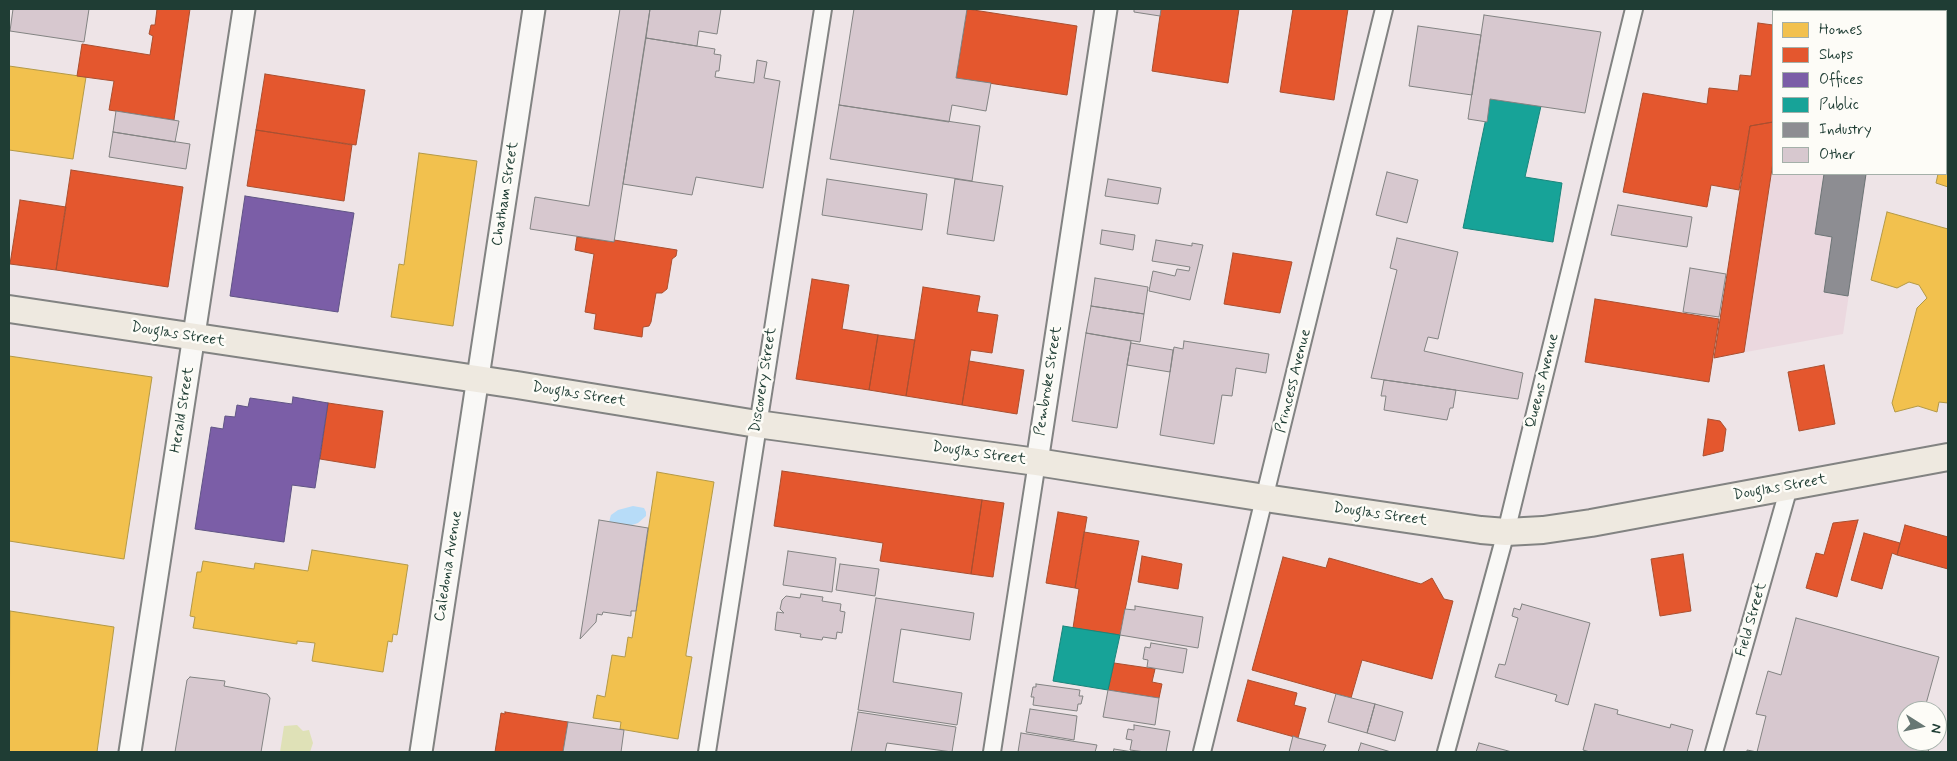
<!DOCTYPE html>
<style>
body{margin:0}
#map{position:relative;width:1957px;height:761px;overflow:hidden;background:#eee4e7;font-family:Mynerve,sans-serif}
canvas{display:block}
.frame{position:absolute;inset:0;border:10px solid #1f3d34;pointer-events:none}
.legend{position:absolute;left:1772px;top:10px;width:175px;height:165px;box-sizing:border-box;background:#fdfcf7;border:1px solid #a4b0a9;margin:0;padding:6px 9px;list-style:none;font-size:15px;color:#1f3d34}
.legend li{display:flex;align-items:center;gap:10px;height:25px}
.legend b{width:25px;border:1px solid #a4b0a9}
.north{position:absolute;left:1897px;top:701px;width:50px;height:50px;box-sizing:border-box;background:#fdfcf7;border:1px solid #a4b0a9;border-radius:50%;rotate:100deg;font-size:14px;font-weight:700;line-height:20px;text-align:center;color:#1f3d34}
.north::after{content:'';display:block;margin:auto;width:18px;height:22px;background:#677773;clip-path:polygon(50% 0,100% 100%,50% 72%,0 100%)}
</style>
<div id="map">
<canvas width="1957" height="761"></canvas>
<div class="frame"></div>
<ul class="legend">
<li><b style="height:14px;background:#f2c14e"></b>Homes</li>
<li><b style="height:14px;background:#e4572e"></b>Shops</li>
<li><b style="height:14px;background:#7b5ea7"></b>Offices</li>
<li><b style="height:14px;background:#17a398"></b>Public</li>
<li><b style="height:14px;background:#8d8d92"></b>Industry</li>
<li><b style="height:14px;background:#d7c8cf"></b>Other</li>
</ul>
<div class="north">N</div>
</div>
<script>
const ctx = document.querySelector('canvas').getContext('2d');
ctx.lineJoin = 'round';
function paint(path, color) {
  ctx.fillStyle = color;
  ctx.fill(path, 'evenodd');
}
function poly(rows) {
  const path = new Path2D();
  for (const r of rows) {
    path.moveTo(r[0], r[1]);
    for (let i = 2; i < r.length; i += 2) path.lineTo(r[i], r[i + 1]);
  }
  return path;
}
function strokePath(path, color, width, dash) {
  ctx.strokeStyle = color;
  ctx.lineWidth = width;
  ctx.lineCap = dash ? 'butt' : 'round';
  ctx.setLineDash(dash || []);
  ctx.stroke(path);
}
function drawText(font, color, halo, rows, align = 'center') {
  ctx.font = font + ' Mynerve,sans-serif';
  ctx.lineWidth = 5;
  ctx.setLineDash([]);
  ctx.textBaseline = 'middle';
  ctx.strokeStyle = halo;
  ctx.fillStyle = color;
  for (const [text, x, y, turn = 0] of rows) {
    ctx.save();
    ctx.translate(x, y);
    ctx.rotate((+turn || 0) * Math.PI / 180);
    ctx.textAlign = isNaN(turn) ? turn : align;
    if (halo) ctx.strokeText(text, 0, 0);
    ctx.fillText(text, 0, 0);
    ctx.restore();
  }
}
paint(poly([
 [1773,122,1773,174,1867,174,1843,334,1714,358,1750,126]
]), '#ebd8df');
paint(poly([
 [297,725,303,731,309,730,313,743,310,752,280,752,284,726]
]), '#dfe1b7');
paint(poly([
 [633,506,644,508,646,512,646,516,638,523,629,526,609,522,611,515,618,510]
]), '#b7dcf8');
const homes = poly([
 [9,66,86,77,73,159,9,150,9,66],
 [1946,69,1948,69,1948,187,1936,183,1938,174,1946,174,1946,69],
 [419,153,477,161,453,326,391,317,399,264,404,265,419,153],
 [1887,212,1948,229,1948,403,1939,402,1937,412,1918,406,1895,412,1892,403,1917,308,1927,298,1919,285,1909,282,1897,288,1871,280,1887,212],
 [9,356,152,377,124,559,9,541,9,356],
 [657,472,714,482,686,654,686,656,692,657,678,739,620,729,621,722,593,718,597,695,605,697,612,655,625,657,628,637,632,638,657,472],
 [312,550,408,565,397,635,393,634,392,642,388,641,383,672,312,661,315,643,297,641,297,644,193,628,195,617,190,616,197,572,201,572,203,561,254,569,255,563,308,571,312,550],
 [10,611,114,627,97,752,9,752,10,611]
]);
paint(homes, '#f2c14e');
strokePath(homes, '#b39946', 1);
const shops = poly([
 [157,9,190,9,174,120,109,110,114,81,77,76,82,44,150,55,153,36,149,34,151,25,155,25,157,9],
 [967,9,1077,26,1067,95,956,78,967,9],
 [1161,9,1239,9,1228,83,1152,71,1161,9],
 [1293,9,1348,9,1334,100,1280,92,1293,9],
 [1758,23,1773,25,1773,122,1750,126,1739,190,1711,185,1707,207,1623,192,1643,93,1707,104,1709,88,1738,91,1740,75,1751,76,1758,23],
 [265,74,365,90,356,145,256,130,265,74],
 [1773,122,1773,162,1744,352,1714,358,1750,126,1773,122],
 [256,130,352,145,344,201,247,186,256,130],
 [71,170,183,187,168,287,56,270,71,170],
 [20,200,66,207,56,270,10,264,20,200],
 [577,237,614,242,614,240,677,250,676,256,672,259,667,289,662,293,656,293,651,322,649,326,643,327,642,337,594,329,596,314,585,312,594,254,575,250,577,237],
 [1233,253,1292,262,1280,313,1224,304,1233,253],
 [812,279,849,285,842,329,878,335,869,390,796,379,812,279],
 [923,287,980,296,977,312,998,315,992,353,971,350,962,405,906,396,923,287],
 [1595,299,1719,319,1709,382,1585,362,1595,299],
 [878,335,915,340,906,396,869,390,878,335],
 [969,361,1024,370,1017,414,962,405,969,361],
 [1824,365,1835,424,1799,431,1788,372,1824,365],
 [328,403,383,411,375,468,320,459,328,403],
 [1708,419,1720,421,1726,429,1723,451,1703,456,1708,419],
 [782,471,982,500,971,574,880,561,883,543,774,526,782,471],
 [982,500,1004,503,993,577,971,574,982,500],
 [1058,512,1087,517,1075,588,1046,583,1058,512],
 [1858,520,1837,597,1806,588,1816,553,1824,555,1833,523,1858,520],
 [1905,525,1948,537,1948,569,1897,555,1905,525],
 [1084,532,1139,541,1120,635,1073,628,1079,589,1075,588,1084,532],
 [1864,533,1900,543,1897,555,1892,553,1882,589,1851,580,1864,533],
 [1683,554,1691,611,1660,616,1651,559,1683,554],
 [1142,556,1182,564,1178,589,1138,582,1142,556],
 [1283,557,1326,568,1329,558,1421,584,1432,578,1444,599,1453,601,1432,679,1362,660,1351,698,1252,670,1283,557],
 [1114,663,1155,669,1152,682,1162,684,1159,698,1108,690,1114,663],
 [1248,680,1297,693,1294,705,1306,708,1298,738,1237,721,1248,680],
 [505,712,568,722,563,752,495,752,501,713,505,714,505,712]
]);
paint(shops, '#e4572e');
strokePath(shops, '#a94f30', 1);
const offices = poly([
 [245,196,354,213,338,312,230,296,245,196],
 [293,397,328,403,315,488,292,485,284,542,195,529,211,427,223,429,225,416,235,417,237,405,248,407,250,398,292,404,293,397]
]);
paint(offices, '#7b5ea7');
strokePath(offices, '#5f5484', 1);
const public = poly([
 [1490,99,1541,106,1525,177,1562,183,1553,242,1463,228,1490,99],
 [1063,626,1120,635,1108,690,1053,681,1063,626]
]);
paint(public, '#17a398');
strokePath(public, '#19847a', 1);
const industry = poly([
 [1824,174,1866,174,1848,296,1824,292,1832,237,1815,234,1824,174]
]);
paint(industry, '#8d8d92');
strokePath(industry, '#6c7576', 1);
const building = poly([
 [13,9,89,9,84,42,10,31,13,9],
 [620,9,650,9,614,242,530,229,535,197,589,206,620,9],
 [650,9,721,9,717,34,699,31,697,46,646,38,650,9],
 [854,9,967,9,956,78,991,83,986,111,952,105,949,122,839,105,854,9],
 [1134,9,1161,9,1160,16,1134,12,1134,9],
 [1484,15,1601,32,1585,113,1490,99,1487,122,1468,119,1484,15],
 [1418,26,1481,35,1472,95,1409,86,1418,26],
 [646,38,715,49,714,54,721,55,719,71,716,71,715,77,754,83,757,60,767,62,764,78,780,81,763,188,696,177,692,195,623,184,646,38],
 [839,105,980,126,972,181,830,159,839,105],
 [116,111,179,121,175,142,113,132,116,111],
 [113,132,190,144,186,169,109,157,113,132],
 [1387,172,1418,180,1407,223,1376,215,1387,172],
 [827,179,927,194,922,230,822,215,827,179],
 [955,179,1003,186,994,241,947,234,955,179],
 [1108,179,1161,188,1158,204,1105,196,1108,179],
 [1618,205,1692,217,1687,247,1611,235,1618,205],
 [1102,230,1135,235,1133,250,1100,244,1102,230],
 [1397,238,1458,252,1438,339,1428,337,1424,351,1523,373,1518,399,1371,378,1397,270,1390,268,1397,238],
 [1156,240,1192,246,1192,243,1203,245,1190,300,1149,291,1153,271,1175,276,1177,269,1189,271,1190,267,1152,261,1156,240],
 [1690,268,1726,274,1719,317,1683,312,1690,268],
 [1095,278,1148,287,1144,314,1091,306,1095,278],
 [1091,306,1144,314,1140,342,1086,333,1091,306],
 [1086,333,1131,341,1117,428,1072,421,1086,333],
 [1184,341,1269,354,1266,373,1236,368,1232,396,1222,395,1214,444,1160,435,1174,347,1183,349,1184,341],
 [1131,343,1173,350,1170,372,1127,365,1131,343],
 [1384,380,1456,390,1453,408,1450,408,1447,420,1384,410,1386,396,1381,396,1384,380],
 [599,520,648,528,636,611,631,611,631,616,603,612,602,615,597,614,596,622,580,639,599,520],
 [788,551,836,558,832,592,783,585,788,551],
 [840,564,879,569,875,596,836,590,840,564],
 [801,594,823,597,822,601,841,604,840,611,845,612,842,633,837,632,836,639,823,637,822,640,800,637,801,634,775,630,777,612,784,613,780,609,782,600,786,596,800,598,801,594],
 [876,598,974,613,970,640,901,629,893,682,962,693,957,725,858,710,876,598],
 [1522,604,1590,623,1568,705,1555,701,1557,695,1495,677,1499,664,1505,665,1518,618,1512,616,1514,608,1520,610,1522,604],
 [1135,606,1203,617,1198,648,1120,635,1125,609,1135,610,1135,606],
 [1796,618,1939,657,1924,711,1907,711,1907,741,1931,741,1928,752,1747,752,1747,750,1757,752,1766,716,1756,714,1768,671,1781,675,1796,618],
 [1151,643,1187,649,1183,673,1147,667,1148,660,1143,659,1145,647,1150,648,1151,643],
 [190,677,225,681,224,686,267,694,270,698,261,752,175,752,187,680,190,677],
 [1036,684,1080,690,1079,696,1083,696,1081,704,1078,704,1077,711,1033,705,1034,697,1031,697,1033,687,1036,687,1036,684],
 [1108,690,1159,698,1155,725,1103,717,1108,690],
 [1336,694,1375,704,1367,733,1328,722,1336,694],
 [1375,704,1403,712,1395,741,1367,733,1375,704],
 [1595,704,1618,710,1617,714,1670,728,1671,724,1693,730,1687,752,1590,752,1583,750,1595,704],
 [1030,709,1077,716,1074,740,1026,732,1030,709],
 [858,712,956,727,952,752,887,743,885,752,851,752,858,712],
 [568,722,624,730,621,752,563,752,568,722],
 [1134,725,1170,731,1166,752,1145,752,1130,750,1132,740,1126,739,1128,729,1134,730,1134,725],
 [1021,733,1097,745,1095,752,1018,752,1021,733],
 [1293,736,1298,738,1326,745,1323,752,1289,752,1293,736],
 [1361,743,1391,752,1358,752,1361,743],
 [1479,743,1512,752,1476,752,1479,743],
 [1114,749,1133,752,1113,752,1114,749]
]);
paint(building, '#d7c8cf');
strokePath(building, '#828382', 1);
const minor = poly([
 [707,752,823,9],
 [992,752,1037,462],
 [1202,752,1384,9],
 [1446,752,1506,532,1634,9],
 [1714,752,1789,487]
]);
const tertiary = poly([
 [1037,462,1106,9],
 [130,752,244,9],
 [421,752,534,9]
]);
const primary = poly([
 [9,309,517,385,757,424,1037,462,1265,498,1481,530,1506,532,1543,530,1591,523,1948,457]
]);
strokePath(minor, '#828382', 20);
strokePath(tertiary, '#828382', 25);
strokePath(primary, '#828382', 30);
strokePath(minor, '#f9f8f6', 16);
strokePath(tertiary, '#f9f8f6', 21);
strokePath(primary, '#eee9e0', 26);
drawText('15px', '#1f3d34', '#fdfcf7', [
 ["Chatham Street",506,194,-81],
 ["Douglas Street",178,335,9],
 ["Discovery Street",764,380,-81],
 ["Pembroke Street",1049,381,-81],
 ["Princess Avenue",1294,381,-76],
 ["Queens Avenue",1543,381,-76],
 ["Douglas Street",579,395,9],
 ["Herald Street",183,410,-81],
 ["Douglas Street",979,454,8],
 ["Douglas Street",1780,488,-10],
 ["Douglas Street",1380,515,8],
 ["Caledonia Avenue",449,566,-81],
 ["Field Street",1752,620,-74]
]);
</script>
